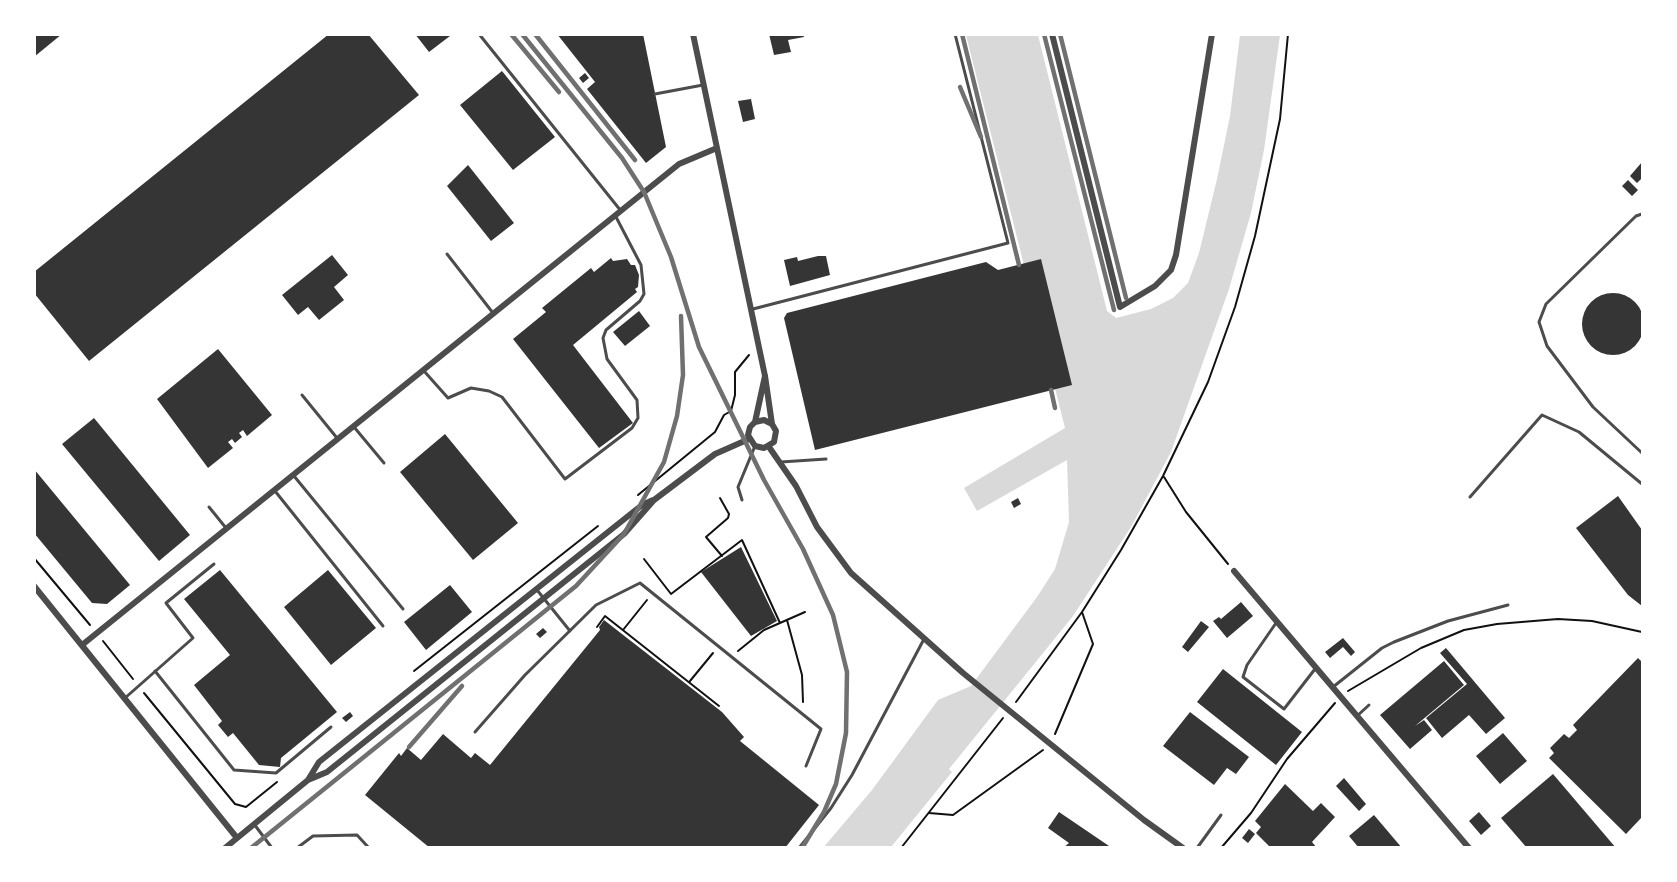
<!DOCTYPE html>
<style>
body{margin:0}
#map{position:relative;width:1677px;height:882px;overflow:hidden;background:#fff;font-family:Arial,sans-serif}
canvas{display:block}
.frame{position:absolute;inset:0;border:36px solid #fff;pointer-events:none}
</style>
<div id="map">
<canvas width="1677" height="882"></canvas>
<div class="frame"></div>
</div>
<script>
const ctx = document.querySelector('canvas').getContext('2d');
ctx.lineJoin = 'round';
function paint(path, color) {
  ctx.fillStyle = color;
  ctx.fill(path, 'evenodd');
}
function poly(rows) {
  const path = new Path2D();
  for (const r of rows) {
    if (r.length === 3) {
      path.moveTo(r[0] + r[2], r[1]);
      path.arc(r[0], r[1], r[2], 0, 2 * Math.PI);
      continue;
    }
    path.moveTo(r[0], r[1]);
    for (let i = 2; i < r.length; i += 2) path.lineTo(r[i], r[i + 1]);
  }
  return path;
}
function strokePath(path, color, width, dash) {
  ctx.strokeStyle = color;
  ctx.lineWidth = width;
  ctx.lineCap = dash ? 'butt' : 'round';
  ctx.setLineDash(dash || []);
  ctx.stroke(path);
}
paint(poly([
 [966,35,1038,35,1107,311,1116,318,1151,309,1173,298,1188,283,1199,253,1217,179,1230,116,1240,35,1280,35,1264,150,1251,213,1229,289,1171,452,1131,527,1073,616,949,769,952,772,891,847,823,848,872,790,938,700,971,686,1037,597,1055,569,1069,522,1067,460,977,511,964,488,1065,428]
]), '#d9d9d9');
paint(poly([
 [34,34,62,34,34,57],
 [329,34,368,34,419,95,89,361,34,293,34,272],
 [415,34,449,34,450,36,429,52],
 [557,34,643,34,666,147,646,163,587,89,595,82],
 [769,34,803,34,804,37,788,40,791,52,774,55],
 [502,71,555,137,513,170,460,105],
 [585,73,589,78,583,83,579,78],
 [751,99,755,119,743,122,738,101],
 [1642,162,1642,178,1637,183,1630,176],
 [468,165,514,223,491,241,447,186],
 [1628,180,1638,190,1632,196,1622,186],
 [332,255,348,275,334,287,344,300,319,320,308,307,298,315,282,295],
 [818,256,826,256,830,275,790,286,784,260,797,257,798,261],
 [611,258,613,261,627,259,631,265,635,265,639,275,638,287,635,289,637,292,573,345,633,423,599,448,513,339,546,312,542,308,591,268,594,272],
 [1041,259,1072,385,815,450,784,318,787,313,986,262,998,270],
 [1613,324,31],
 [639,311,650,326,625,346,613,332],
 [218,349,272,415,247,436,243,430,239,433,242,437,235,443,232,439,228,442,233,448,208,468,157,399],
 [94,418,190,535,159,561,62,444],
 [445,434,518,523,473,560,400,472],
 [34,469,130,585,107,604,92,603,34,533],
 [1618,496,1642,530,1642,606,1628,595,1576,528],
 [1018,498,1021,504,1014,508,1011,502],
 [741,547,777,621,751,636,701,572],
 [220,570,337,712,281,758,280,767,259,765,233,733,228,737,218,725,222,721,194,685,230,655,184,599],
 [328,570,376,628,331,665,284,607],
 [450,585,472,612,426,650,404,622],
 [1241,602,1253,616,1227,638,1213,621,1219,617,1221,619],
 [604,620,722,712,744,737,740,741,819,805,785,848,430,848,365,795,399,753,401,756,407,748,421,760,443,734,471,758,475,753,490,765,600,630,599,627],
 [1201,621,1209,627,1188,652,1182,647],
 [543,628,547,632,540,638,536,634],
 [1343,638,1355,652,1351,656,1343,647,1330,658,1325,652],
 [1446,648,1505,718,1486,734,1469,715,1442,738,1426,718,1467,684,1440,653],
 [1638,658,1642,662,1642,817,1626,834,1549,758,1554,753,1550,748,1564,734,1569,738,1577,730,1573,725],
 [1444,661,1464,685,1415,726,1424,720,1432,730,1410,749,1380,715],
 [1223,669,1302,732,1276,765,1197,702],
 [350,712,353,716,346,722,342,718],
 [1190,712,1249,757,1236,774,1227,768,1214,785,1163,746],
 [1503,733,1527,761,1500,784,1476,756],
 [1553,774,1616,848,1527,848,1501,818],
 [1344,778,1366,804,1359,811,1336,786],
 [1285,784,1313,811,1321,803,1335,817,1312,842,1317,848,1271,848,1256,833,1261,827,1255,821],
 [1059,812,1112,848,1063,848,1069,843,1048,828],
 [1479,812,1491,826,1481,835,1469,821],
 [1374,815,1402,848,1359,848,1349,836],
 [1249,829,1255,834,1248,843,1242,838]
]), '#353535');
strokePath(poly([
 [1164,477,1186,512,1228,564],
 [638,495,715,432,724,415,731,411,735,395,735,372,749,355],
 [720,498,729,514,728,518,706,537,722,556],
 [34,558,90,625],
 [644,559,671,594,742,540,780,623],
 [787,620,802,675,803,702],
 [597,627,605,616,719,706],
 [623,630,647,600],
 [103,641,133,679],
 [738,651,764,630,805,612],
 [414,671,598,526],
 [690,681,713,653],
 [1348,691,1421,648,1464,630,1497,624,1558,619,1592,621,1642,632],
 [144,693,235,804,246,807,277,782],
 [1016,702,1082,612,1121,550,1163,476,1208,382,1235,307,1255,236,1280,119,1288,34],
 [1055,734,1093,644,1082,612],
 [929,813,953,815,1043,750],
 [901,848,1003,718],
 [1221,848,1251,813,1287,759,1335,703]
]), '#111', 2);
strokePath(poly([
 [479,34,621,211],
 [655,94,703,85],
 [1642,214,1636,216,1546,304,1539,322,1547,346,1593,407,1642,453],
 [447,254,493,313],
 [753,309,1008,243,955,34],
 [424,371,448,398,471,388,489,391,502,397,565,479,632,428,638,418,637,400,607,359,603,338,606,330,640,301,644,294,641,265,615,215],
 [302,395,337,438],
 [354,427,384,463],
 [781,462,826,459],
 [294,476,403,609],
 [275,491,383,626],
 [1470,497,1542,415,1579,432,1642,484],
 [742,500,738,487,755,446],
 [209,507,226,528],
 [537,590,570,631],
 [1276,623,1247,665,1243,677,1284,709,1315,669],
 [155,671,234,770,276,773,331,727],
 [1333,687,1382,648,1394,642,1448,621,1508,605],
 [125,698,193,638,166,603,214,564],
 [1357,716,1369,705],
 [475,732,525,675,596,605,640,583,821,729,806,766],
 [254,824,272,848],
 [297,848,313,836,357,835,369,848],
 [799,848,831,808,852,775,924,639],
 [1197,848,1221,815]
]), '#4c4c4c', 3);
strokePath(poly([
 [693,34,765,376,772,424,776,431,774,442,764,448,755,446,748,435,750,427,755,422,765,376],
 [1052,34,1120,307,1155,286,1171,270,1176,255,1212,34],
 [755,422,764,420,772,424],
 [769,447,796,486,817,527,851,573,963,673,1144,820,1183,848],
 [1234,571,1469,848],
 [34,586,237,838],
 [82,645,679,164,717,148],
 [308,780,319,762,642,505,653,500],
 [225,848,308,780,327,772,624,534,654,500,715,454,749,439]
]), '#4c4c4c', 6);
strokePath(poly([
 [511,34,559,92],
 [522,34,622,158,644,192,671,257,699,347,764,480,803,549,833,615,847,672,846,733,836,784,824,812,802,848],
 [535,34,635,160],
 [962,34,1019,265],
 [1044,34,1114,310],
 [1060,34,1126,298],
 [960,87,981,137],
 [1051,390,1055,408],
 [409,747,462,686],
 [251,848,576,586,624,534,664,462,677,416,683,375,681,316]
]), '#707070', 4.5);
</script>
